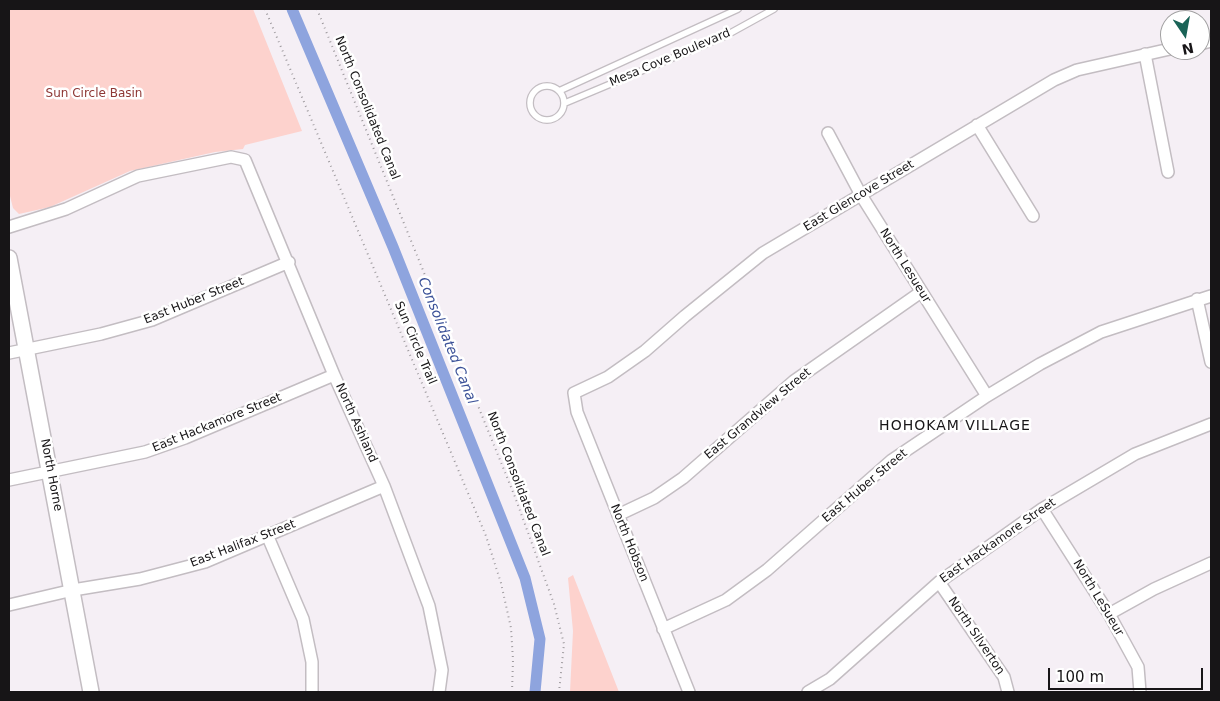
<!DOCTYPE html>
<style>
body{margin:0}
#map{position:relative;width:1220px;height:701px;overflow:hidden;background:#f5eff5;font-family:"DejaVu Sans",sans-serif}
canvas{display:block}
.frame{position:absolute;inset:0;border:10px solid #171517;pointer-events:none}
.north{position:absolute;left:1160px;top:10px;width:50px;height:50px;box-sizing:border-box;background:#fff;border:1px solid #a2a1a2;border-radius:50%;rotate:168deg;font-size:14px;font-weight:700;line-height:20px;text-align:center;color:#171517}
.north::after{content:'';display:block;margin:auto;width:18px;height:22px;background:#1a6357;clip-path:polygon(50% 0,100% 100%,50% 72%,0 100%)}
.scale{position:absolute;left:1048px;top:668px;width:155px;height:22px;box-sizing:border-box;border:2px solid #171517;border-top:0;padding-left:6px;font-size:15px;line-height:18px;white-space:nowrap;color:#171517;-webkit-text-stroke:4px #fff;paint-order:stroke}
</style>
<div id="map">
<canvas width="1220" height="701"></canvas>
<div class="frame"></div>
<div class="north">N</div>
<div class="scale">100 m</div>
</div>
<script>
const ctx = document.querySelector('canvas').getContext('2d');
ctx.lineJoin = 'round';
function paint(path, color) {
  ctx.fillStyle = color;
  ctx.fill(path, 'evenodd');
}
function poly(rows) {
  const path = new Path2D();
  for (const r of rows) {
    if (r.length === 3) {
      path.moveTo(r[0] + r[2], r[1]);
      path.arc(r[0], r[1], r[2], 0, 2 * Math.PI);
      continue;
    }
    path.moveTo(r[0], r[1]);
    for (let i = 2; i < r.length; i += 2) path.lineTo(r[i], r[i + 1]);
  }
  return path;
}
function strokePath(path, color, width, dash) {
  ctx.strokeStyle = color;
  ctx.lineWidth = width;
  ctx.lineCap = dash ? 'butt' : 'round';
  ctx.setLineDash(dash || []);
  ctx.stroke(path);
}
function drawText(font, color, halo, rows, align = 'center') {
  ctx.font = font + ' "DejaVu Sans",sans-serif';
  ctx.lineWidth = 5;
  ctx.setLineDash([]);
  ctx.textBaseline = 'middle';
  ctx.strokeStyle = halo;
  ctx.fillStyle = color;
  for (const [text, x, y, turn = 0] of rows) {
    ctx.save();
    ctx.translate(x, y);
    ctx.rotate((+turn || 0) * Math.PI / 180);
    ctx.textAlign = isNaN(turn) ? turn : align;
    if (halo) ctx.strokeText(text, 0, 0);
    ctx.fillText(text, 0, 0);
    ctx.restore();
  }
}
paint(poly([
 [9,9,253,9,302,131,245,145,243,149,215,152,130,171,50,207,19,214,13,208,9,192],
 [573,575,619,692,570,692,573,631,568,578]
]), '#fdd2cd');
strokePath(poly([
 [292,9,393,247,525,578,540,639,535,692]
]), '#8ea4de', 11);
const lane = poly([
 [547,103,17],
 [559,91,738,9],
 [565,103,725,36,774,9]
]);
const street = poly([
 [1200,44,1211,41],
 [1145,54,1168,172],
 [977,125,1033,216],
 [828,133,861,195,987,396],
 [9,227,66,209,138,176,231,157,245,160,334,375,384,486,429,606,442,670,439,692],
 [1197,299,1211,362],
 [9,353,101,334,152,320,289,262],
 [9,480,145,452,185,438,334,375],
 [1042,509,1109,614,1138,667,1140,692],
 [618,515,654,498,683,478,794,381,921,292],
 [268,537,303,619,312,662,312,692],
 [939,582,1004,677,1008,692],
 [9,605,73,590,140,579,205,562,384,486],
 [1109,614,1154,589,1211,563],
 [663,629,726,600,767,570,892,460,987,396,1040,364,1101,332,1211,296],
 [689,692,577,412,574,393,608,377,645,351,685,316,763,253,1054,80,1077,70,1170,49],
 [808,692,830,679,939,582,1042,509,1135,454,1211,424]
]);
const secondary = poly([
 [9,258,91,692]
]);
strokePath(lane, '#c3bdc2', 8);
strokePath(street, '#c3bdc2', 14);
strokePath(secondary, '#c3bdc2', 18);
strokePath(poly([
 [265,9,486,536,501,583,511,628,513,660,512,692],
 [317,9,515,497,554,604,564,644,559,692]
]), '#9f9b9f', 2, [1, 4]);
strokePath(lane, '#fff', 5.5);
strokePath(street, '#fff', 11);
strokePath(secondary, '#fff', 15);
drawText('12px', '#171517', '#fff', [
 ["Mesa Cove Boulevard",670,58,-23],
 ["North Consolidated Canal",367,108,68],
 ["East Glencove Street",859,196,-31],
 ["North Lesueur",905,266,58],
 ["East Huber Street",194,301,-22],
 ["Sun Circle Trail",415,343,67],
 ["East Grandview Street",758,414,-40],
 ["East Hackamore Street",217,423,-22],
 ["North Ashland",356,423,66],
 ["North Horne",51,475,79],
 ["North Consolidated Canal",518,484,69],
 ["East Huber Street",865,486,-40],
 ["East Hackamore Street",998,541,-35],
 ["North Hobson",629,543,68],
 ["East Halifax Street",243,544,-21],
 ["North LeSueur",1098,598,59],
 ["North Silverton",976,636,56]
]);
drawText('12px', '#8e3734', '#fff', [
 ["Sun Circle Basin",94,94]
]);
drawText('italic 14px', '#3b5198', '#fff', [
 ["Consolidated Canal",447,341,68]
]);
ctx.letterSpacing = '1px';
drawText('14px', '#171517', '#fff', [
 ["HOHOKAM VILLAGE",955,426]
]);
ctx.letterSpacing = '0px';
</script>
